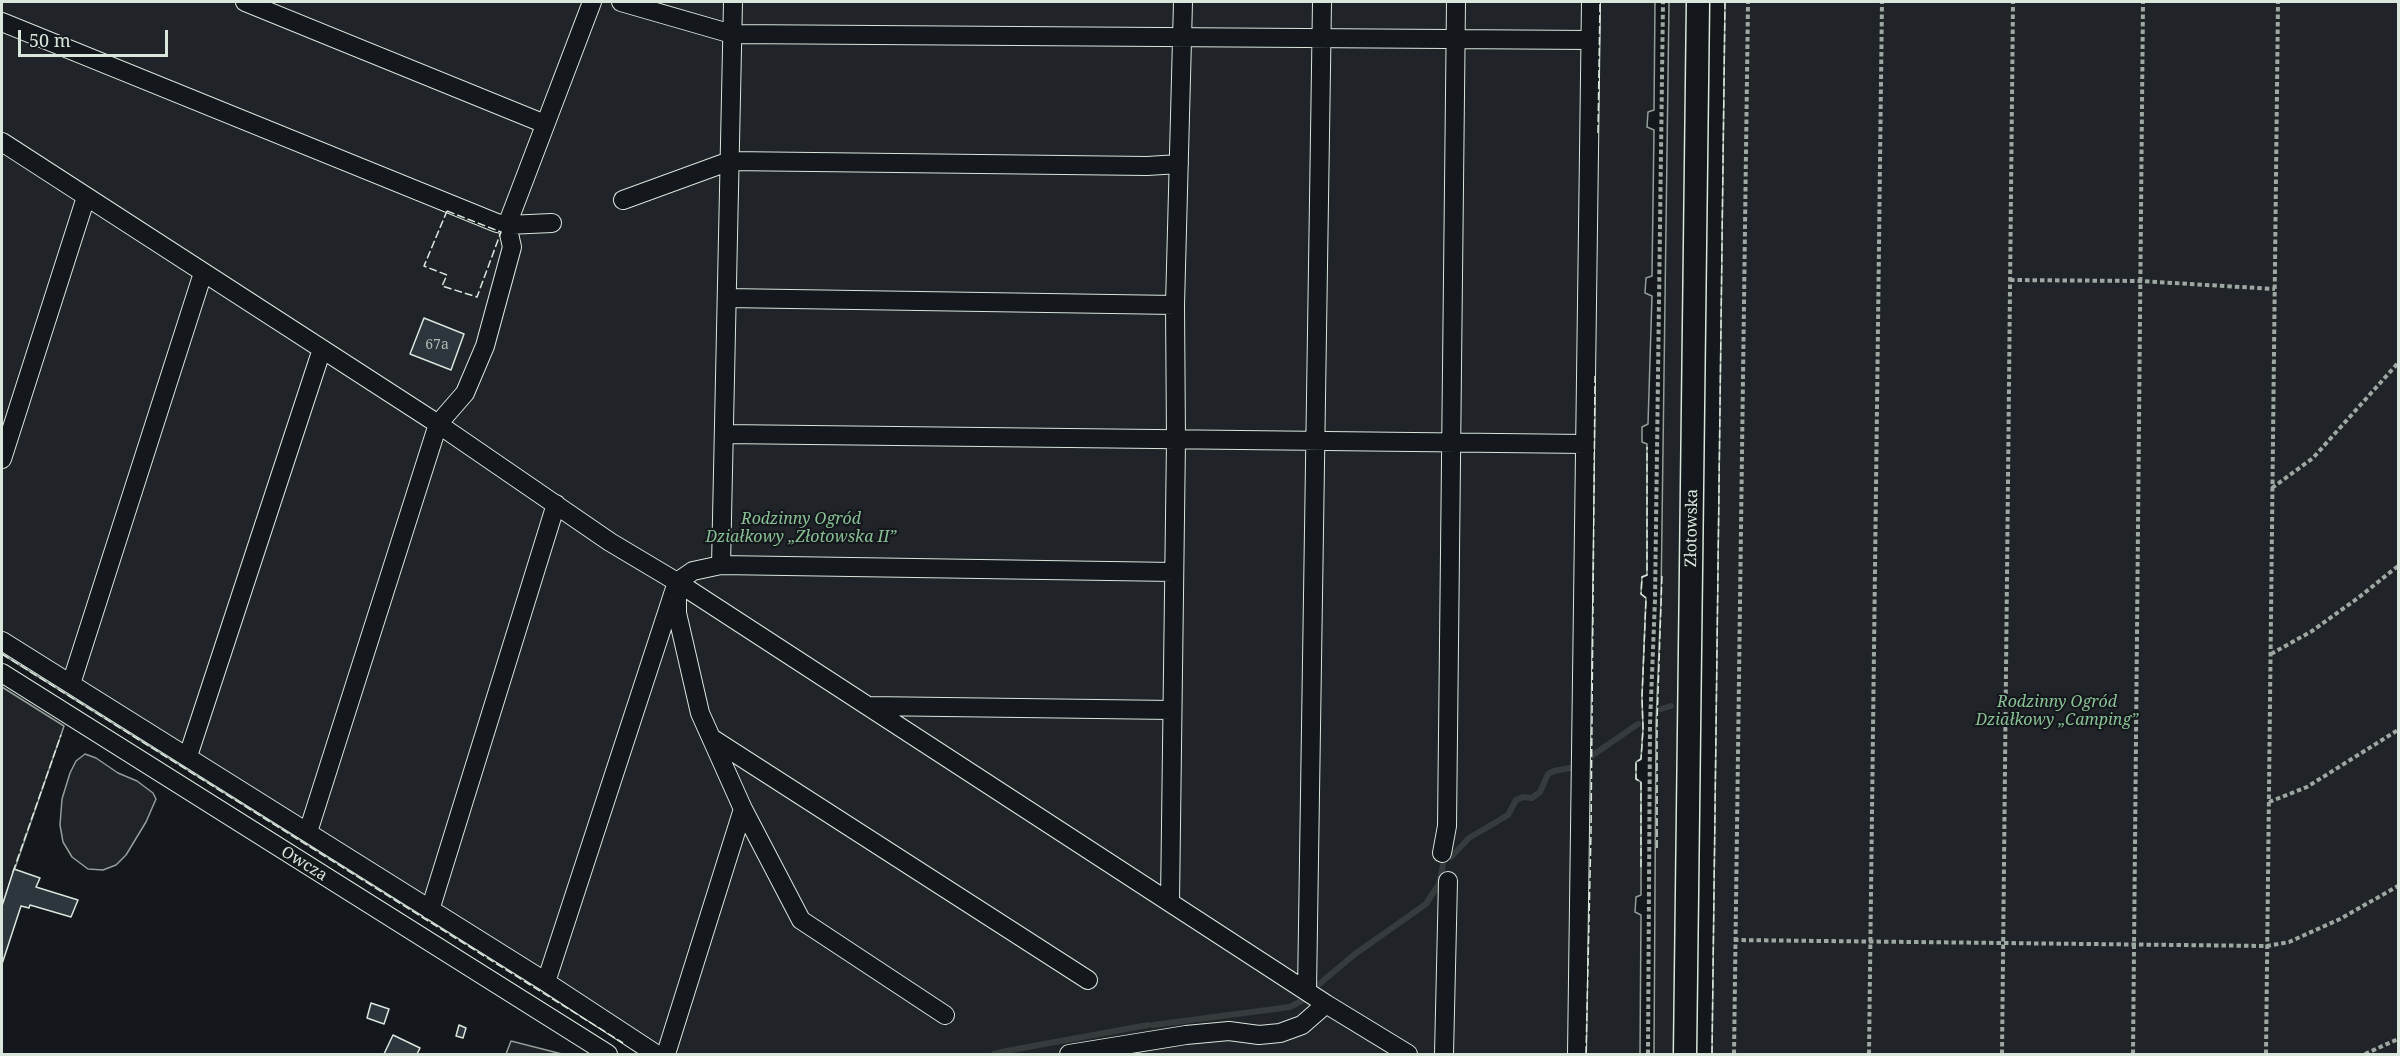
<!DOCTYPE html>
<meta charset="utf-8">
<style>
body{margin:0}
#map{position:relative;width:2400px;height:1056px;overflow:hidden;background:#14181c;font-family:"Noto Serif",serif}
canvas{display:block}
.frame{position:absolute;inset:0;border:3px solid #d8e6dc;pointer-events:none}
.scale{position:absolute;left:18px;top:30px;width:150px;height:27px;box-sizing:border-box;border:3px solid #d8e6dc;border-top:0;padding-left:8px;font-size:18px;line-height:21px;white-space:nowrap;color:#d8e6dc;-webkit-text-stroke:4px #14181c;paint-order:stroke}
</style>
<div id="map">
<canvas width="2400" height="1056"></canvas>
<div class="frame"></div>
<div class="scale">50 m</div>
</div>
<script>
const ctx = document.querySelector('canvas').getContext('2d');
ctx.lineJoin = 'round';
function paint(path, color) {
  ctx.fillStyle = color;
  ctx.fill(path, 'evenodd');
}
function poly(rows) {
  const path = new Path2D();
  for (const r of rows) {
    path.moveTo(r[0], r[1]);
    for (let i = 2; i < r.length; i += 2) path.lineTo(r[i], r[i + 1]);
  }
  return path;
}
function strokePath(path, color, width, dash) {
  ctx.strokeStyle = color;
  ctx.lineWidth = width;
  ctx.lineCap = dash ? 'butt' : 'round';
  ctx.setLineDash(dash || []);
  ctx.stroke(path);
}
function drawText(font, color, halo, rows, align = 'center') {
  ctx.font = font + ' "Noto Serif",serif';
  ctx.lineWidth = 4.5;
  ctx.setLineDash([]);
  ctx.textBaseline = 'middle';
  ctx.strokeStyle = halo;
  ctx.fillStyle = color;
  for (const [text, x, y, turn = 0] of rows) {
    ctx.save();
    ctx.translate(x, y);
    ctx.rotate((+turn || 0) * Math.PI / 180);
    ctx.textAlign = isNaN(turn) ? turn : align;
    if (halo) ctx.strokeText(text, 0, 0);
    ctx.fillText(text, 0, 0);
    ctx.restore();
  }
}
const green = poly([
 [2,2,1655,2,1654,110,1648,112,1647,127,1654,130,1652,276,1646,278,1645,293,1652,296,1648,424,1642,427,1642,442,1647,444,1647,575,1642,577,1641,594,1646,598,1642,697,1643,729,1641,759,1636,762,1636,779,1641,782,1641,895,1636,897,1635,912,1641,915,1640,1054,640,1054,531,984,2,654,2,2],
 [1669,2,1689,2,1676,1054,1654,1054,1656,723,1661,599,1669,2],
 [1725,2,2398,2,2398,1054,1712,1054,1725,2],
 [2,687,64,726,2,906,2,687],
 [85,754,96,758,118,773,137,781,153,793,156,799,146,822,126,855,116,865,103,870,88,869,72,857,63,842,60,825,62,799,70,773,76,761,85,754],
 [511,1041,562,1054,506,1054,511,1041]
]);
paint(green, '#202428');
strokePath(green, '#939e99', 1.5);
strokePath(poly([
 [1661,709,1671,706],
 [1590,757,1638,724],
 [1451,857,1469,838,1508,815,1516,800,1523,797,1532,798,1540,792,1548,774,1554,771,1575,767],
 [1318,985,1355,954,1426,904,1439,884,1443,865],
 [1153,1025,1290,1007,1303,1000],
 [994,1054,1006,1051,1148,1025]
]), '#363b3e', 6);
const building = poly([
 [424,318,464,334,451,370,410,354,424,318],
 [14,869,40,878,36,887,78,900,71,917,30,905,29,908,21,906,2,964,2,906,14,869],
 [371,1003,389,1009,384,1024,367,1018,371,1003],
 [459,1025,466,1028,463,1038,456,1036,459,1025],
 [393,1035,420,1048,417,1054,384,1054,393,1035]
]);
paint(building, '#2c363c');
strokePath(building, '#d8e6dc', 1.5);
const minor = poly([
 [245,2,545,124],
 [621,2,732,34,1590,40],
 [2,22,497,223,507,225,552,223],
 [2,142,438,424,610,542,677,582,1326,1004,1408,1054],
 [623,200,730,161,1147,166,1179,164],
 [727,298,1175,305],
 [724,434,1585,444],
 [2,459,86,197],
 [721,565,733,2],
 [677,595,677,613,700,713,743,809,801,920,945,1015],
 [2,641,546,982,656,1054],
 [2,673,608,1054],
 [71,684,203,273],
 [869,706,1172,710],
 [713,739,1088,980],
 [188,756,322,349],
 [308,832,438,424,465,393,485,346,512,247,507,225,592,2],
 [1442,853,1447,826,1456,2],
 [1170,901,1176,440,1175,305,1183,2],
 [430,910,556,504],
 [546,982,677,582,693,571,721,565,1174,572],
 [1307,991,1322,2],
 [666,1054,743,809],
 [1069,1054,1186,1035,1229,1031,1259,1035,1280,1033,1302,1025,1326,1004],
 [1444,1054,1448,881],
 [1577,1054,1591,2]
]);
const tertiary = poly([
 [1685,1054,1698,2]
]);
strokePath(minor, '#d8e6dc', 20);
strokePath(tertiary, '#d8e6dc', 25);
strokePath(poly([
 [2010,280,2139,281,2275,289],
 [2272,488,2313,458,2398,363],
 [2271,654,2312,631,2358,598,2398,566],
 [2269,802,2307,787,2398,730],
 [1734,940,2267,946,2289,942,2340,919,2398,886],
 [1648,1054,1650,724,1655,600,1663,2],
 [1734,1054,1748,2],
 [1869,1054,1882,2],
 [2002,1054,2013,2],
 [2133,1054,2143,2],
 [2266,1054,2278,2],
 [2365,1054,2398,1039]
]), '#9da8a2', 4, [4.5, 3]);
strokePath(minor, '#14181c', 18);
strokePath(tertiary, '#14181c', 22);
strokePath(poly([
 [1598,133,1600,2],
 [447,211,501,232,477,297,442,286,447,275,424,266,447,211],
 [2,654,623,1043],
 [1657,848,1657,723,1662,575],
 [1641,867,1641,782,1636,779,1636,762,1641,759,1643,729,1642,697,1646,598,1641,594,1642,577,1647,575,1647,447],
 [13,872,61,735],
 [1586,1054,1591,833,1595,376],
 [1712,1054,1725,2]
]), '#d8e6dc', 1.5, [8, 3]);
drawText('14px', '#adbab4', null, [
 ["67a",437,345]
]);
drawText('italic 16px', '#8ac095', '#14181c', [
 ["Rodzinny Ogród",801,519],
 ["Działkowy „Złotowska II”",801,537],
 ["Rodzinny Ogród",2057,702],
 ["Działkowy „Camping”",2057,720]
]);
drawText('16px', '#d8e6dc', '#14181c', [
 ["Złotowska",1692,528,-89],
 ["Owcza",304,864,32]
]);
</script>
